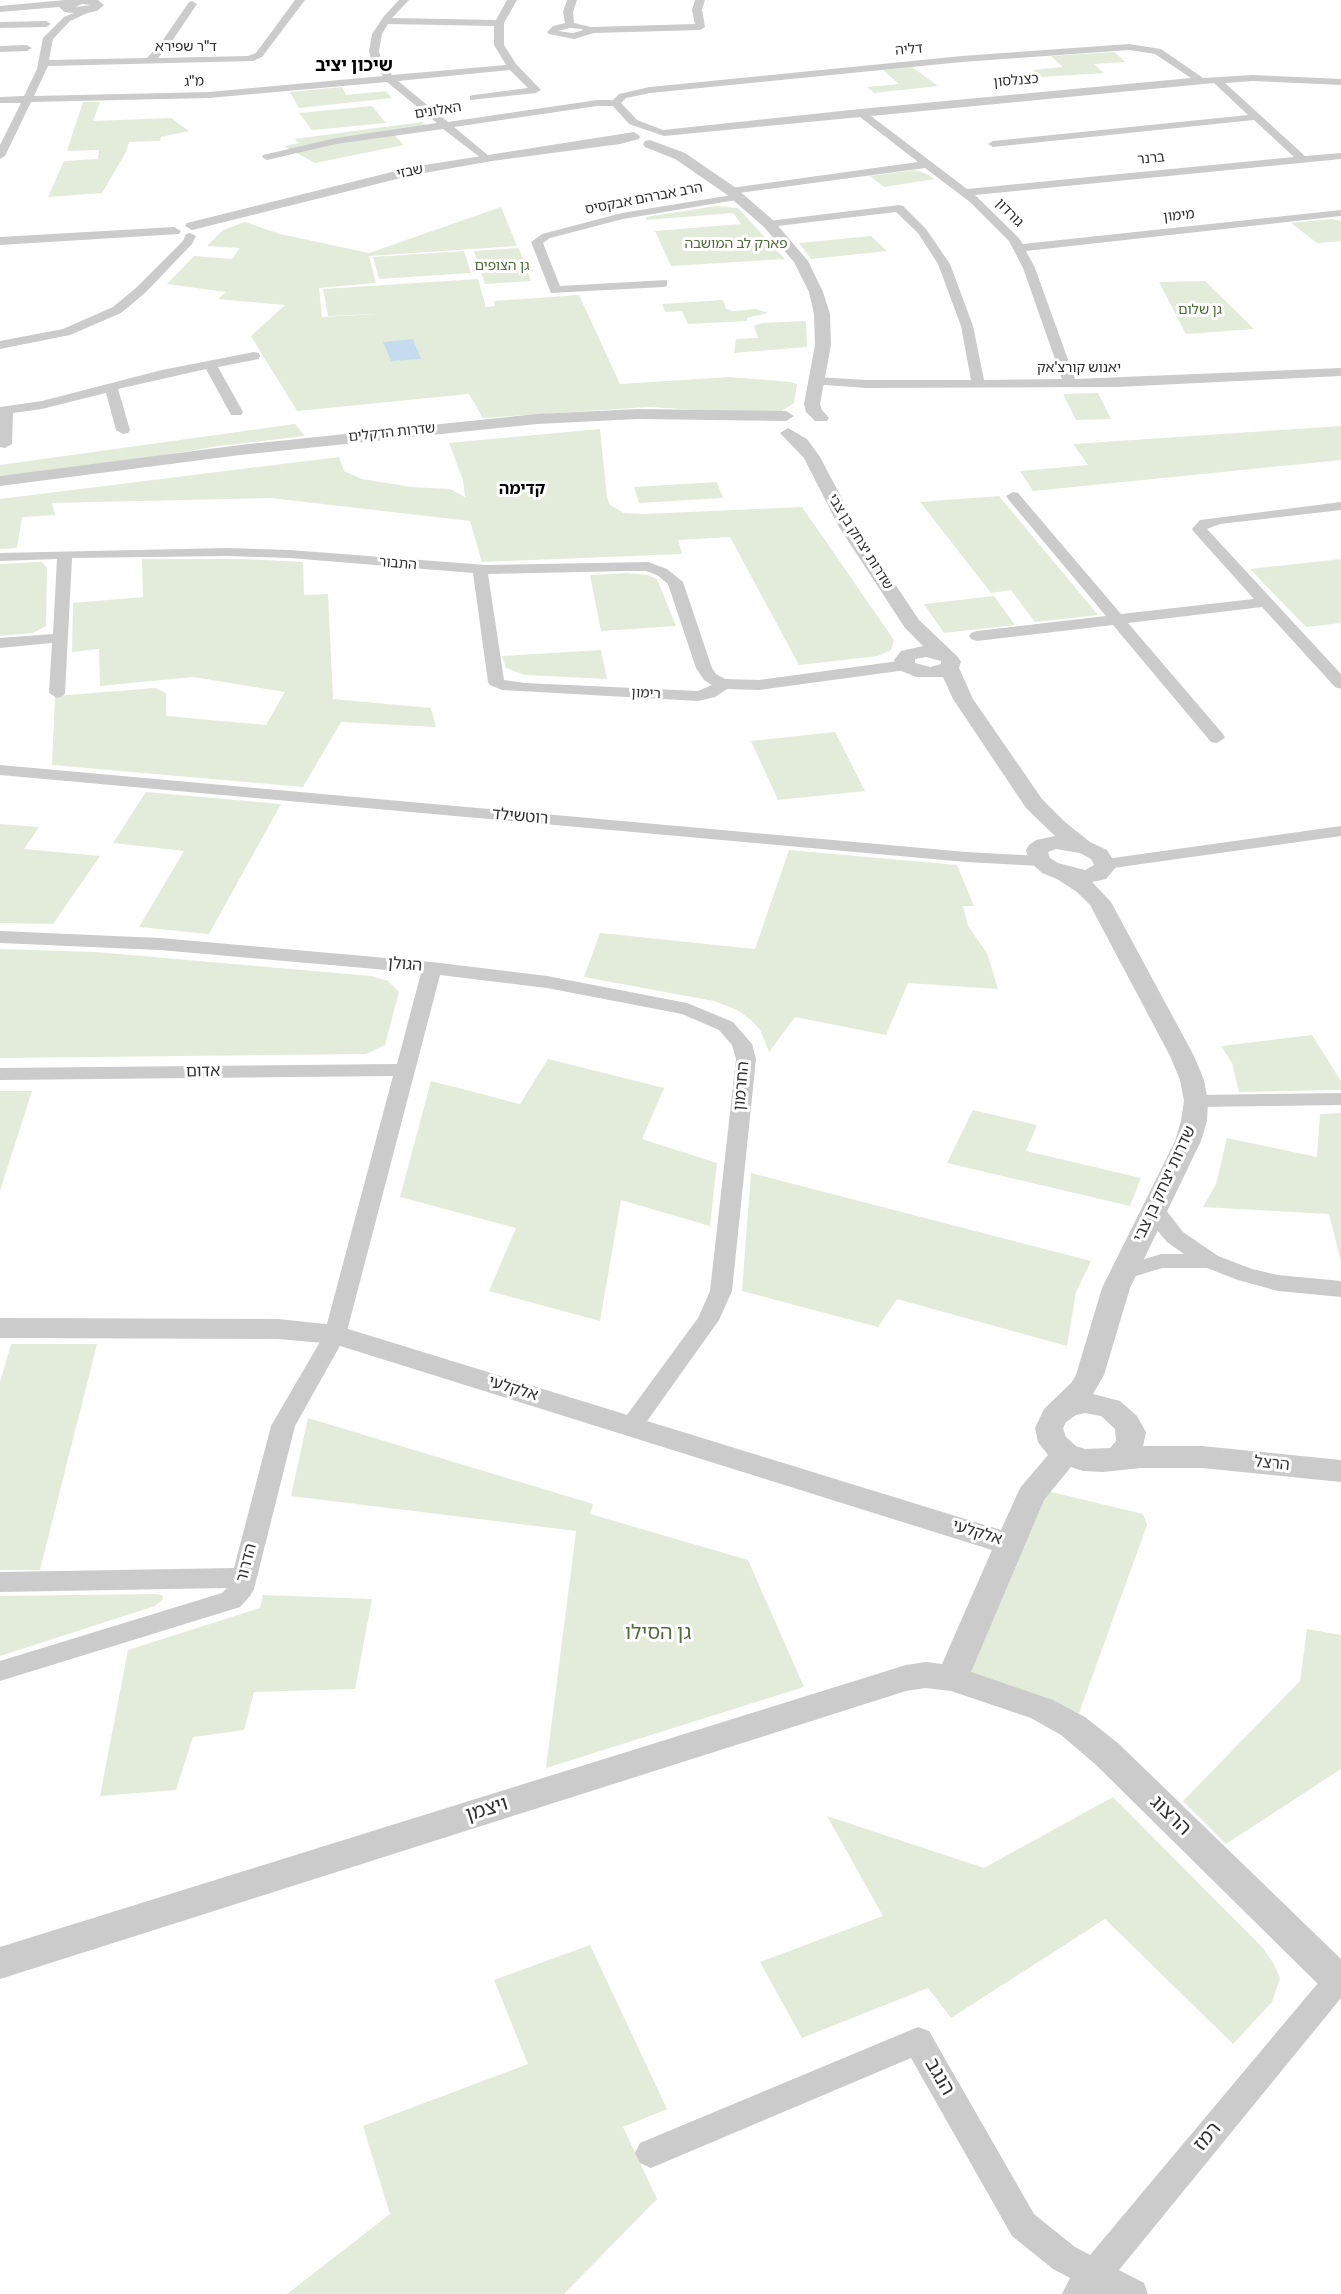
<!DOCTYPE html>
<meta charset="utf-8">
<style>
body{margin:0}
canvas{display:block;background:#fff}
</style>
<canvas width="1341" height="2294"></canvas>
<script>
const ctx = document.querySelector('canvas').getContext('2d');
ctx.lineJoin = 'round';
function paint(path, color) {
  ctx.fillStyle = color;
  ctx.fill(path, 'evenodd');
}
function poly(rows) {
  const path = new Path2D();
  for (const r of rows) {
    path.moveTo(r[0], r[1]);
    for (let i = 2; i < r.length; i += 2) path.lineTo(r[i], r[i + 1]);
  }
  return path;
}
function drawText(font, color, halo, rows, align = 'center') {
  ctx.font = font + ' Signika,"Noto Sans Hebrew",sans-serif';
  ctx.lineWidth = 6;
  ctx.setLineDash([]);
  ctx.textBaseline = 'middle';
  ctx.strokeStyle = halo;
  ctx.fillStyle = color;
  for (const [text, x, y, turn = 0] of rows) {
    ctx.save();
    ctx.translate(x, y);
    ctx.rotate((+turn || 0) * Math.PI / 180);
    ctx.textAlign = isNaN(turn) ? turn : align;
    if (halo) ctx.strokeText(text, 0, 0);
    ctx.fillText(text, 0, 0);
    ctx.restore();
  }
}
paint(poly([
 [1114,52,1126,62,1094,64,1104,73,1042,77,1033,70,1063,67,1051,56],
 [912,67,938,86,874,93,867,87,899,84,883,70],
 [342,87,346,95,386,91,392,98,299,108,290,92],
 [83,102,100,102,93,121,171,118,189,131,161,137,160,141,129,142,126,152,102,193,48,197,64,161,98,159,99,150,67,151],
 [372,106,386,123,312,130,299,113],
 [422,122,427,126,391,132,404,145,315,163,284,146,299,143,294,139],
 [914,170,925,173,935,179,884,187,870,176],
 [716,206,738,208,785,259,671,266,655,231,741,224,733,213,646,220,646,217],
 [501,207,517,246,369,256,376,283,319,288,322,317,378,314,328,316,323,289,478,279,486,307,495,306,494,301,579,295,620,384,729,377,791,382,797,384,794,403,780,412,771,414,648,407,483,418,469,394,297,411,251,336,285,305,218,299,226,292,167,284,194,256,232,259,240,248,207,246,223,230,245,222,280,234,369,253],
 [1331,219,1341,221,1341,241,1317,243,1291,223],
 [871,236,887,251,811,259,799,243],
 [519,248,531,281,485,284,474,251],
 [464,251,471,273,379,279,373,257],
 [1205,281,1254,329,1186,334,1159,282],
 [723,300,726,309,733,311,756,309,768,313,747,318,747,321,688,324,682,311,665,312,662,304],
 [806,321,807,347,734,353,736,339,758,338,754,326,762,323],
 [1098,393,1111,419,1076,420,1063,394],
 [295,424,305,436,219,446,110,464,0,476,0,465],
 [1341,426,1341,460,1033,491,1020,471,1088,465,1073,444],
 [600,429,607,498,610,505,624,513,645,514,802,507,894,640,891,650,878,656,799,665,730,537,678,540,682,554,482,562,470,521,271,498,52,503,55,515,22,517,17,548,0,549,0,499,339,457,344,471,362,479,411,487,450,489,465,497,463,480,449,443],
 [717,482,723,498,639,503,634,487],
 [999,496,1098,615,1035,622,1011,590,991,593,920,502],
 [142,559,244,559,303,562,304,595,328,594,333,699,431,708,436,727,341,722,303,787,52,765,55,696,155,688,166,693,166,716,266,725,285,692,193,677,100,686,99,649,72,652,73,603,143,597],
 [1341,559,1341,623,1306,627,1250,569],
 [36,562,42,562,47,568,46,626,33,633,0,636,0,564],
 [627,573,648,575,657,579,676,626,601,631,590,575],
 [994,596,1015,625,944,633,924,604],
 [601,650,607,679,525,675,506,668,502,656],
 [835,732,865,791,778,800,751,741],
 [146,792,281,804,209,934,139,927,184,851,113,843],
 [0,824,39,827,24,849,100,856,53,924,0,923],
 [789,850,957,865,974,906,963,906,968,926,987,953,998,989,908,983,886,1035,795,1017,769,1052,760,1030,751,1020,737,1010,714,1001,584,977,600,933,755,949],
 [0,949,96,952,371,976,388,981,399,992,385,1045,366,1054,0,1058],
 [1312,1035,1341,1081,1341,1090,1239,1092,1232,1063,1221,1046],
 [548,1059,664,1088,642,1139,717,1163,710,1226,621,1200,600,1321,489,1291,516,1228,400,1197,431,1081,520,1104],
 [0,1091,32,1091,0,1191],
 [973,1110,1037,1125,1026,1151,1141,1178,1130,1206,947,1163],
 [1341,1113,1341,1262,1329,1214,1203,1207,1216,1184,1227,1138,1317,1157,1320,1114],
 [751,1173,1091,1261,1076,1292,1067,1346,897,1299,878,1327,742,1291],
 [11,1344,97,1344,40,1570,0,1570,0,1382],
 [308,1418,593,1504,590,1514,748,1560,804,1687,546,1768,576,1531,291,1496],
 [1043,1490,1143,1514,1147,1525,1079,1713,962,1674],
 [155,1594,162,1595,163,1599,155,1606,0,1656,0,1596],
 [263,1595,372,1599,355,1689,254,1692,244,1730,193,1737,176,1790,100,1796,128,1650,260,1608],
 [1307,1629,1341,1635,1341,1769,1226,1844,1183,1801,1300,1681],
 [1113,1797,1262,1947,1274,1964,1280,1978,1272,2002,1233,2044,1105,1919,951,2018,928,1988,802,2038,760,1962,883,1916,827,1816,984,1868],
 [590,1945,667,2109,623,2127,657,2199,564,2294,287,2294,390,2214,363,2126,528,2064,494,1980]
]), '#e3ecdb');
paint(poly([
 [413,339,421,359,391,361,383,342]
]), '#c6dbed');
paint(poly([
 [295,0,305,0,262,57,253,61,48,66,34,96,209,92,383,76,371,60,369,51,372,34,384,16,399,0,409,0,392,18,496,20,507,0,517,0,504,23,504,45,516,64,541,90,536,93,470,100,470,96,474,95,528,88,510,70,398,81,448,122,597,100,613,100,619,94,650,87,962,56,1129,44,1161,49,1203,78,1253,75,1341,79,1341,85,1253,81,1225,83,1305,156,1341,153,1341,159,975,195,1018,237,1023,244,1341,210,1341,216,1026,251,1035,268,1075,379,1341,368,1341,376,1117,387,866,388,812,384,810,381,812,378,817,377,866,380,971,380,961,326,938,264,918,233,896,212,769,227,763,224,769,221,899,205,903,206,926,229,950,264,973,326,984,380,1062,379,1023,268,1009,241,970,202,925,168,731,194,725,191,731,188,918,162,860,117,664,136,629,124,613,106,597,106,454,127,489,156,490,158,485,161,443,129,336,144,267,160,262,157,263,155,336,138,437,123,387,82,209,98,31,102,5,156,0,159,0,145,21,103,0,103,0,97,24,96,37,69,43,38,64,17,89,7,94,10,70,21,53,39,49,60,147,58,163,40,189,2,192,1,197,4,170,44,158,58,248,56,256,53,295,0],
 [388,24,494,26,494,45,506,65,392,75,381,60,379,51,382,34,388,24],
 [1129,50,1155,54,1191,78,860,109,663,130,637,120,621,103,626,98,650,93,962,62,1129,50],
 [1214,83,1248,115,993,141,988,144,993,147,1254,120,1294,157,967,189,871,116,1214,83],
 [567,0,577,0,573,12,574,23,591,27,695,24,692,10,695,0,705,0,702,10,705,27,700,30,594,33,574,39,549,34,547,32,553,26,565,23,563,12,567,0],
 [570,28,582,29,583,30,573,33,558,31,570,28],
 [0,22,46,21,51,24,46,27,0,28,0,22],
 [0,46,27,45,32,48,27,51,0,52,0,46],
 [738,194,742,195,742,199,623,219,550,238,543,243,560,286,667,280,667,286,663,287,551,293,531,242,542,234,622,213,738,194],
 [190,233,196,236,192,244,145,293,121,313,70,335,0,349,0,341,63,329,113,307,137,287,183,241,186,234,190,233],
 [254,352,259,353,260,356,259,359,218,367,243,412,241,415,231,415,206,369,118,389,130,430,128,433,123,434,116,430,106,393,42,409,13,413,12,444,5,448,0,447,0,407,42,401,162,370,254,352],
 [1013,492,1018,493,1121,614,1254,599,1194,532,1192,529,1200,520,1341,502,1341,510,1220,524,1207,529,1341,674,1341,689,1335,687,1262,607,1128,623,1223,734,1225,738,1217,743,1211,742,1113,625,977,641,971,639,969,636,971,633,977,631,1106,616,1008,499,1006,496,1013,492],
 [227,548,290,550,486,565,648,562,667,569,683,582,712,668,716,674,725,679,759,680,906,660,914,665,906,670,759,690,727,689,715,697,698,701,502,690,490,685,488,682,473,573,290,558,227,556,72,558,65,693,63,696,57,698,49,693,52,643,0,648,0,638,53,634,57,559,0,561,0,553,227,548],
 [628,571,646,571,657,575,668,584,696,668,704,680,712,685,698,691,525,683,504,680,488,574,628,571],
 [0,765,966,852,1040,856,1046,857,1049,861,1046,865,1040,866,966,862,0,775,0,765],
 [1341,826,1341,836,1106,869,1100,868,1097,864,1100,860,1106,859,1341,826],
 [0,931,160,938,432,962,547,976,687,1003,733,1022,752,1044,756,1059,732,1291,719,1320,640,1431,632,1434,624,1431,620,1425,624,1419,698,1318,710,1291,736,1059,732,1045,719,1030,682,1014,547,988,440,975,346,1335,295,1426,254,1589,250,1596,240,1607,0,1681,0,1661,222,1593,227,1588,0,1592,0,1572,234,1568,271,1426,324,1335,393,1076,0,1080,0,1068,397,1064,421,973,160,950,0,943,0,931],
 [1341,1093,1341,1105,1196,1107,1189,1105,1186,1101,1189,1097,1196,1095,1341,1093],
 [1154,1203,1162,1205,1183,1232,1218,1256,1252,1269,1278,1275,1341,1281,1341,1297,1278,1291,1238,1280,1207,1268,1162,1268,1123,1280,1115,1278,1112,1273,1115,1268,1161,1254,1184,1254,1167,1242,1146,1217,1143,1210,1146,1205,1154,1203],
 [1338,1967,1341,1968,1341,1998,1119,2270,1144,2283,1148,2294,1062,2294,1070,2278,1053,2269,1012,2236,911,2058,651,2168,640,2163,635,2153,640,2143,918,2027,929,2031,1034,2214,1075,2247,1090,2255,1328,1971,1338,1967]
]), '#cbcbcb');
paint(poly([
 [65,0,98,0,104,5,97,11,81,14,65,12,59,7,0,12,0,6,65,0],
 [82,4,90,5,91,5,75,7,82,4],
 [634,132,640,136,639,139,620,144,492,161,413,175,192,230,185,226,187,223,412,167,634,132],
 [650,140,685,153,736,188,774,221,808,261,823,292,830,314,831,345,820,404,822,410,829,418,827,421,815,421,806,412,804,404,815,345,814,314,809,292,794,262,764,227,726,194,675,159,645,147,643,144,645,141,650,140],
 [174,227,181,231,179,234,0,245,0,237,174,227],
 [638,409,786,411,794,416,786,421,638,419,537,424,240,455,0,486,0,476,240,445,537,414,638,409],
 [788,428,807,439,820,457,857,527,919,620,958,657,961,662,959,668,973,699,1042,799,1065,822,1090,842,1107,850,1117,866,1106,879,1092,882,1111,902,1194,1056,1204,1080,1208,1101,1207,1121,1201,1141,1130,1288,1104,1375,1093,1394,1120,1401,1137,1416,1146,1432,1143,1446,1202,1446,1341,1460,1341,1482,1202,1468,1141,1468,1103,1472,1083,1471,1071,1467,1044,1500,971,1672,1053,1700,1085,1717,1119,1744,1341,1959,1341,1999,1328,1994,1095,1764,1061,1735,1031,1718,951,1691,926,1688,906,1691,0,1979,0,1947,906,1665,926,1662,942,1664,992,1550,334,1344,278,1339,0,1338,0,1318,278,1319,335,1325,1001,1530,1020,1488,1048,1455,1038,1442,1035,1428,1044,1409,1071,1383,1076,1375,1102,1288,1175,1141,1181,1121,1184,1101,1180,1080,1170,1056,1090,905,1077,892,1057,879,1042,873,1029,861,1026,850,1029,845,1036,840,1055,836,1026,808,953,699,943,677,916,677,899,670,896,666,894,660,901,651,923,646,905,628,839,527,804,458,780,433,788,428],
 [926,657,941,661,941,664,930,667,915,663,915,659,926,657],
 [1056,849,1080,853,1091,859,1094,865,1085,870,1058,863,1050,858,1048,852,1056,849],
 [1085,1413,1101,1416,1115,1429,1116,1441,1110,1448,1085,1449,1076,1446,1066,1437,1063,1428,1066,1422,1076,1415,1085,1413]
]), '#cbcbcb');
drawText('14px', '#2e2e2e', '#fff', [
 ["ד\"ר שפירא",186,47],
 ["דליה",909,50,-5],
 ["כצנלסון",1016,81,-5],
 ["מ\"ג",194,82,-3],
 ["האלונים",438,111,-9],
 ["ברנר",1151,159,-6],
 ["שבזי",410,172,-12],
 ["הרב אברהם אבקסיס",644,199,-11],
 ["גורדון",1009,213,46],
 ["מימון",1179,216,-6],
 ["יאנוש קורצ'אק",1079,368],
 ["שדרות הדקלים",392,433,-6],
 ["שדרות יצחק בן צבי",860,542,58],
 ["התבור",398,564,5],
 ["רימון",646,694,3]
]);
drawText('14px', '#4e6b3a', '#fff', [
 ["פארק לב המושבה",736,244],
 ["גן הצופים",502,266],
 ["גן שלום",1200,310]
]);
drawText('bold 16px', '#000', '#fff', [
 ["קדימה",522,490]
]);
drawText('16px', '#2e2e2e', '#fff', [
 ["רוטשילד",520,817,5],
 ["הגולן",405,965,5],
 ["אדום",203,1072,-1],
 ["החרמון",742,1086,-85],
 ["שדרות יצחק בן צבי",1165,1184,-65],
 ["אלקלעי",513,1389,17],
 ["הרצל",1272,1464,6],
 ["אלקלעי",977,1533,17],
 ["הדרור",247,1563,-75]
]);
drawText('bold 18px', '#000', '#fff', [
 ["שיכון יציב",354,66]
]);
drawText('20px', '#4e6b3a', '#fff', [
 ["גן הסילו",658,1634]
]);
drawText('20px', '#2e2e2e', '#fff', [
 ["ויצמן",487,1810,-17],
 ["הרצוג",1170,1816,44],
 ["הנגב",939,2077,60],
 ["רמז",1208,2137,-50]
]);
</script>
